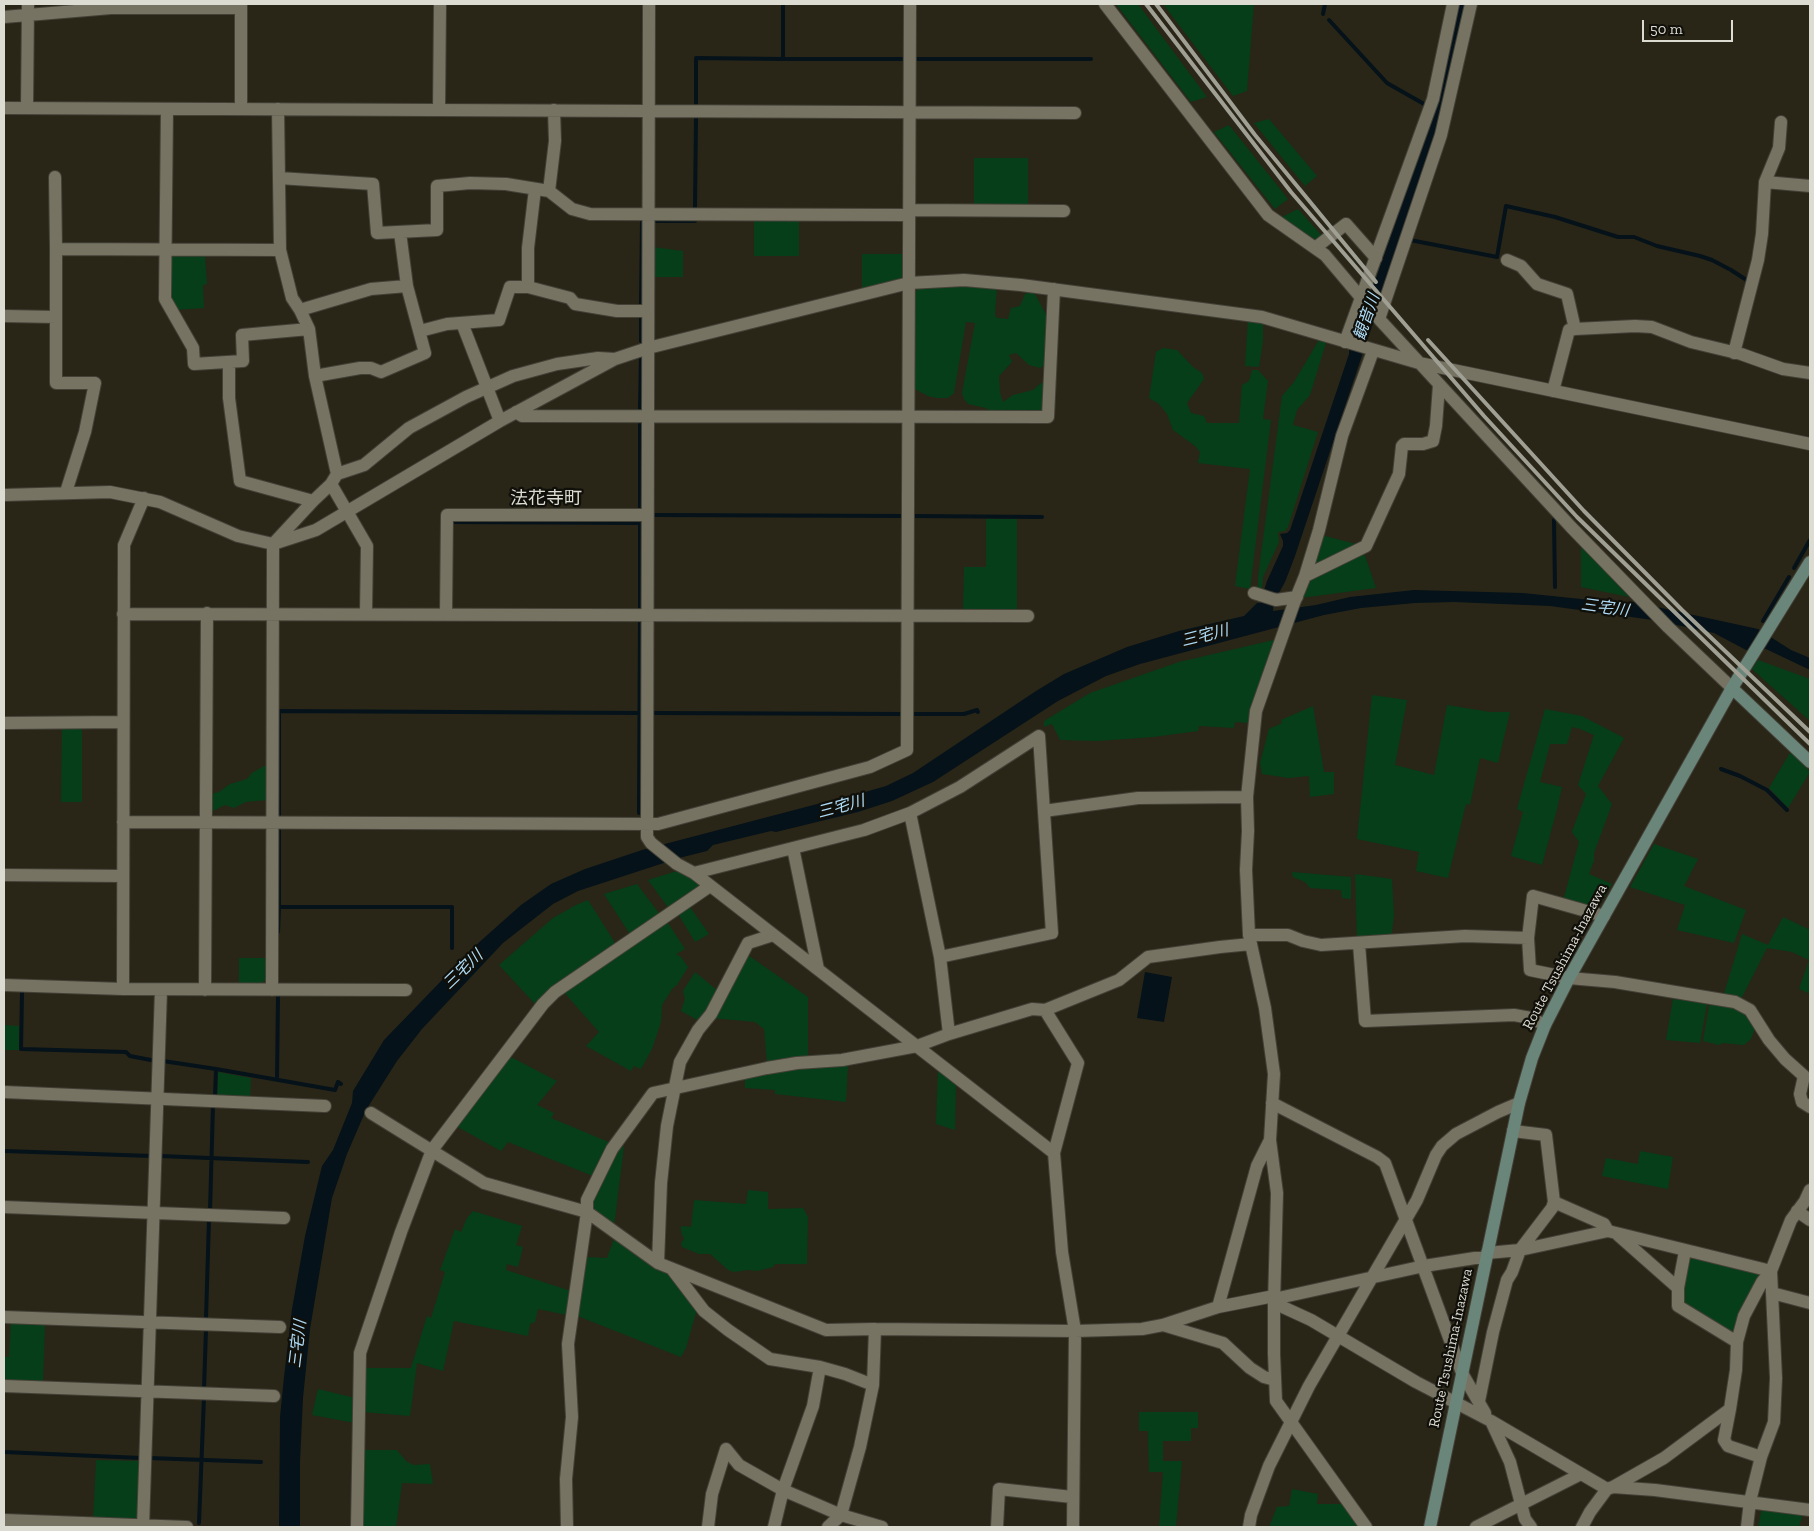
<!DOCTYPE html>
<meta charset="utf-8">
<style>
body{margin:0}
#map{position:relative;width:1814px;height:1531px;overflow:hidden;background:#292618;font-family:"Zilla Slab",serif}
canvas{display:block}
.frame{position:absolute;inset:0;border:5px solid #dddcd3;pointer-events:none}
.scale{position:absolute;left:1642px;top:20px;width:91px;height:22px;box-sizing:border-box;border:2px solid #dddcd3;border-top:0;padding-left:6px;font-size:15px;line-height:18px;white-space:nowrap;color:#dddcd3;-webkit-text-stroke:4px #100f09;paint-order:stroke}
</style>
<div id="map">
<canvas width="1814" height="1531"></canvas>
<div class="frame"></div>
<div class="scale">50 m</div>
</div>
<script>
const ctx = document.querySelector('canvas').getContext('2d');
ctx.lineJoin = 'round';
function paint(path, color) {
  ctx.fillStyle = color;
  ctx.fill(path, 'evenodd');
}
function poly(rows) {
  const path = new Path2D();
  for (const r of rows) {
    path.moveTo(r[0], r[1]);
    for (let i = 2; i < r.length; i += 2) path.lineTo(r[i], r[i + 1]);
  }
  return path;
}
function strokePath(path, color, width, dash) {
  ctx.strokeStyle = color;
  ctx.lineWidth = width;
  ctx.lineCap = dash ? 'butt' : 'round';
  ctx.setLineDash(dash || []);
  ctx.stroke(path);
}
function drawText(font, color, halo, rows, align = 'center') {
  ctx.font = font + ' "Zilla Slab","Noto Sans JP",serif';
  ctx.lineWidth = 4.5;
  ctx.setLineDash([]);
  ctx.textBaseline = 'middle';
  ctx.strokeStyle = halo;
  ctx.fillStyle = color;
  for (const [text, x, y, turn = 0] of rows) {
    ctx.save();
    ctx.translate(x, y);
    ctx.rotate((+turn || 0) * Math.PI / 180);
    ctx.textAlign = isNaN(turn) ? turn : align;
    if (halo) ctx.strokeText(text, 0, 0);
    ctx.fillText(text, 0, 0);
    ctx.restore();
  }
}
paint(poly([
 [1116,4,1138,4,1207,97,1191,102],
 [1163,4,1254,4,1247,91,1233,96],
 [1269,119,1317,176,1305,186,1254,123],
 [1229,125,1288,199,1275,209,1214,132],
 [974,158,1028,158,1028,206,974,206],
 [1298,209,1323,237,1317,241,1282,217],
 [754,219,799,220,799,256,754,256],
 [653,247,683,251,683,277,654,277],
 [862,254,903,254,903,276,898,281,862,291],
 [173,256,205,256,207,284,203,285,204,308,174,310,169,301,169,259],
 [948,284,997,287,995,315,997,318,1008,319,1011,308,1020,306,1025,294,1029,292,1035,294,1050,322,1047,364,1040,368,1029,365,1016,353,1009,355,1012,362,999,376,1000,393,1003,402,1013,395,1033,390,1041,383,1046,385,1045,409,1042,412,991,412,986,408,968,404,964,399,962,393,975,323,966,322,954,393,948,398,937,398,928,396,913,388,913,295,918,289],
 [1248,320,1263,323,1263,341,1259,367,1245,366],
 [1319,340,1326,343,1310,395,1297,410,1293,425,1318,432,1288,527,1285,531,1278,532,1279,542,1263,577,1262,590,1258,589,1258,577,1282,396,1294,382],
 [1163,348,1177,350,1193,367,1202,373,1204,379,1187,403,1191,413,1204,416,1207,423,1239,423,1242,385,1249,381,1252,370,1258,370,1268,381,1263,419,1271,420,1250,589,1235,586,1250,469,1198,463,1200,452,1195,446,1173,430,1167,414,1159,404,1149,398,1156,352],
 [986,519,1017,519,1017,611,963,611,964,567,986,567],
 [1321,535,1360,545,1317,565,1315,563],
 [1581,546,1629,597,1581,587],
 [1363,550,1376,588,1301,598,1307,581],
 [1278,639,1252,723,1235,722,1234,728,1199,726,1198,731,1153,737,1097,741,1060,740,1052,724,1044,727,1044,721,1090,693,1179,662],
 [1758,660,1810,679,1810,721,1752,669],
 [1372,695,1407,700,1395,765,1434,775,1447,705,1490,712,1510,712,1498,763,1480,758,1470,805,1466,804,1448,878,1416,871,1419,852,1357,839],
 [1313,706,1324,772,1334,772,1334,794,1310,797,1309,776,1289,778,1262,774,1260,763,1269,729,1282,723,1281,720],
 [1545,709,1582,716,1624,738,1598,786,1612,804,1594,853,1594,861,1589,874,1612,884,1598,907,1594,909,1563,901,1579,842,1572,832,1586,794,1578,785,1594,735,1580,729,1572,727,1567,744,1550,744,1540,782,1562,787,1557,809,1542,865,1511,856,1523,812,1517,809],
 [62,729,82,729,82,802,61,802],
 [1791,751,1810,772,1788,808,1769,788],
 [264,766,267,766,267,800,246,802,234,808,225,805,211,812,211,794,219,792,230,784,247,779,252,773],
 [1654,844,1698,859,1684,886,1746,910,1734,943,1677,930,1685,905,1630,887],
 [680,870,699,885,696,892,670,910,648,880],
 [1292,872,1351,877,1351,899,1342,898,1341,890,1310,888,1305,882,1293,877],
 [1355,874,1392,879,1394,916,1391,938,1357,939],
 [637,884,661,916,631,936,604,894],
 [588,900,617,946,535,1004,499,965,553,918,576,905],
 [688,904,709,934,695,942,677,912],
 [1783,917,1810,930,1810,994,1799,989,1809,960,1792,952,1767,948,1740,1001,1723,997,1742,934,1768,945],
 [666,920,685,949,676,954,681,957,688,967,677,985,672,989,662,1005,661,1022,652,1049,641,1069,634,1066,631,1071,586,1046,599,1032,562,990],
 [745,953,808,997,808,1058,767,1063,764,1029,755,1022,712,1018],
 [239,958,267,958,267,978,260,985,239,985],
 [695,972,718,991,701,1022,681,1011,685,999,683,991],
 [1673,999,1707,1004,1700,1043,1666,1040],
 [1711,1003,1735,1008,1746,1014,1755,1027,1751,1039,1744,1045,1723,1043,1719,1045,1703,1041,1709,1006],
 [4,1025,19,1026,19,1050,4,1050],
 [507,1055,557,1081,537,1105,554,1113,551,1118,611,1143,593,1176,508,1142,501,1151,454,1125],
 [848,1064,846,1102,775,1094,775,1090,745,1088,745,1076,801,1066],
 [938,1070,956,1084,955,1130,936,1124],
 [218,1072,251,1078,250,1099,217,1098],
 [618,1145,624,1147,614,1226,591,1208,597,1183],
 [1640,1151,1673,1157,1668,1189,1602,1176,1606,1158,1638,1164],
 [748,1190,768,1192,768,1209,803,1208,808,1217,807,1264,775,1264,773,1267,757,1271,748,1270,734,1272,728,1270,710,1254,699,1254,682,1247,681,1243,684,1239,681,1232,681,1226,691,1227,694,1200,746,1204],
 [473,1211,522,1226,516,1245,523,1247,518,1267,507,1264,506,1270,571,1291,567,1315,538,1309,535,1322,530,1324,528,1336,454,1321,443,1371,417,1363,410,1416,363,1412,363,1368,411,1368,427,1316,431,1318,445,1272,440,1270,455,1229,461,1232,467,1218],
 [615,1236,667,1270,697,1309,686,1348,681,1357,575,1315,585,1257,607,1258],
 [1689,1255,1754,1272,1759,1276,1734,1336,1686,1306,1682,1300],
 [11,1321,45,1323,43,1384,4,1383,4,1357,9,1357],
 [318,1389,355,1398,355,1423,312,1415],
 [1139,1412,1198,1412,1198,1428,1191,1428,1191,1441,1163,1441,1163,1461,1182,1461,1176,1527,1159,1527,1163,1472,1149,1472,1148,1431,1139,1431],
 [362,1450,397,1450,407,1462,414,1465,430,1464,433,1484,402,1483,396,1527,360,1527],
 [96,1460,141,1461,139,1517,135,1521,93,1520],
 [1292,1489,1318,1494,1317,1504,1347,1504,1362,1527,1269,1527,1277,1507,1289,1506],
 [1762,1508,1803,1514,1799,1527,1758,1527]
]), '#053e18');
paint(poly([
 [1459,4,1466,4,1443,113,1295,556,1285,582,1274,602,1273,611,1316,605,1350,597,1414,590,1523,593,1620,603,1634,602,1758,629,1791,650,1810,658,1810,670,1766,649,1746,650,1714,633,1653,620,1550,606,1454,602,1415,603,1361,608,1324,615,1140,664,1106,676,1058,701,933,782,892,801,858,812,776,832,771,831,713,845,707,851,679,858,578,891,553,904,503,943,422,1029,397,1061,366,1110,347,1154,332,1198,310,1329,303,1398,300,1462,300,1527,279,1527,280,1417,284,1377,292,1309,305,1236,322,1166,333,1150,352,1103,353,1091,384,1040,475,946,521,905,551,884,585,869,642,850,821,803,822,804,838,798,848,797,886,786,913,773,1036,691,1064,674,1127,647,1179,631,1244,616,1257,603,1260,603,1267,581,1283,546,1283,541,1280,534,1287,533,1290,530,1349,354,1349,349,1366,295,1371,293,1437,100],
 [1145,972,1172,977,1164,1022,1137,1018]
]), '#051219');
strokePath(poly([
 [1323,14,1325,4],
 [1329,20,1387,83,1424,104],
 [783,59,904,59],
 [914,59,1091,59],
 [696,105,696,58,783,59,783,4],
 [695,208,696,118],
 [655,221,695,221],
 [1410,240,1497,257,1506,206,1555,217,1618,237,1634,237,1657,246,1700,256,1712,260,1731,270,1748,281],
 [641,305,642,221,643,221],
 [641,341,641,316],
 [640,409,641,357],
 [640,509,640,423],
 [654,515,902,516],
 [912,516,1042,517],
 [1554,520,1555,587],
 [455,522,640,523],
 [1794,568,1810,540],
 [640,608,640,521],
 [1763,621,1789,577],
 [654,713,901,714],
 [912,714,964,714,977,710,978,712],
 [1721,769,1740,776,1767,790,1787,810],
 [639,813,640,621],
 [279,816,279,711,639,713],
 [279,907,279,829],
 [278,932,279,907,452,907,452,948],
 [22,992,21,1049,126,1052,130,1056,156,1061],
 [163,1061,216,1069],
 [277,1080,278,995],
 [215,1097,216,1069,335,1090,338,1082,341,1084],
 [4,1151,152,1156],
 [160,1156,308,1162],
 [210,1211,213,1105],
 [206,1318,209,1219],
 [204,1389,206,1329],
 [4,1452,141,1458],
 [149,1458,261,1462],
 [199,1523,204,1397]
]), '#051219', 4);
const street = poly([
 [649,4,647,837,651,843,677,864,694,873,1054,1153],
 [1105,4,1268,215,1325,255,1379,319,1571,527,1668,627,1732,688],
 [4,17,111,8,241,8],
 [4,108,1075,113],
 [27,108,28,4],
 [167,109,165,299,193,348,194,364,243,361,242,335,309,329],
 [241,109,241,4],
 [439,110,440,4],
 [55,177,56,249],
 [279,178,373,184,377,233,437,230,437,186,470,183,506,184,549,191,572,209,590,214,909,215],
 [1765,182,1810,186],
 [549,191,555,141,554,110],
 [909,210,1064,211],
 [1315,248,1346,224,1376,258],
 [1507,260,1521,266,1537,284,1567,294,1575,329],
 [528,287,528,248,535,189],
 [300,310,371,289,407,286],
 [4,316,56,317],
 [1379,319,1441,135,1471,4],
 [462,323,500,421],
 [420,331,447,324,499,320,510,287,528,287,570,298,575,304,617,311,648,311],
 [1345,342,1433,99,1453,4],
 [1734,353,1758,260,1762,234,1765,182,1779,148,1781,122],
 [229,362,229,398,240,481,313,501],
 [315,376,360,368,371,368,381,372,425,353,407,286,400,232],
 [1553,391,1569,330,1575,329,1635,326,1652,327,1691,342,1741,354,1783,369,1810,373],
 [516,412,522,416,1048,417,1054,289],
 [337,474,364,465,409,428,466,397,513,376,557,364,598,358,615,359],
 [331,484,367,546,366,613],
 [66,492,85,432,95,383,56,383,56,249,280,250],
 [4,495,110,492,160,502,238,536,273,544,316,530,500,421,615,359,648,348,909,283,964,280,1021,285,1262,317,1419,363,1810,444],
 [1305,576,1366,546,1399,474,1402,446,1404,444,1423,444,1433,441,1436,426,1439,385],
 [1254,593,1276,600,1297,597],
 [123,614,1028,616],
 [446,614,447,515,647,515],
 [4,723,123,722],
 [1044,811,1138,798,1247,797],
 [910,813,940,957,949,1034],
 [123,822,658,824,870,767,907,750,910,4],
 [793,848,818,969],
 [694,873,864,830,910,813,960,787,1039,736,1052,933,940,957],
 [4,875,123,876],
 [1249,935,1288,935,1303,941,1321,945,1465,936,1528,938,1530,970,1569,978,1615,982,1735,1002,1750,1010,1769,1040,1785,1059,1804,1076,1800,1094,1802,1102,1810,1107],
 [1528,938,1533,896,1604,916],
 [1359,944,1365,1021,1514,1015,1531,1018,1545,1025],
 [4,985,123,989,406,990],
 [123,989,124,545,144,498],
 [205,990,207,613],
 [272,990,273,544,313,501,331,484,337,474,315,376,309,329,300,310,292,298,280,250,278,109],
 [1045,1010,1078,1063,1054,1153,1062,1252,1075,1331,1073,1527],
 [4,1092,325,1106],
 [1272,1103,1377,1157,1385,1163,1462,1373,1485,1413,1483,1417],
 [371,1113,484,1183,587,1212,658,1263,826,1330,875,1329,1075,1331,1142,1329,1163,1325,1218,1307,1274,1296],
 [1513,1131,1546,1135,1554,1202,1604,1224,1608,1231,1771,1271],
 [4,1207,284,1218],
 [1797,1211,1810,1220],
 [1618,1235,1678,1288],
 [1685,1251,1678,1288,1678,1306,1737,1342],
 [1487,1253,1520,1250,1608,1231],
 [658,1263,661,1183,667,1126,680,1062,698,1030,711,1014,748,943,773,935],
 [672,1269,704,1311,728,1330,770,1359,820,1367],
 [1772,1293,1810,1303],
 [1274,1299,1424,1266,1475,1258,1486,1258],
 [1274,1303,1311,1320,1416,1382,1491,1421,1607,1489],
 [1218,1307,1257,1166,1270,1140],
 [4,1317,280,1327],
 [1163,1325,1223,1343,1250,1368,1264,1377,1275,1380],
 [4,1386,274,1396],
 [1479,1401,1493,1332,1507,1280,1512,1272,1520,1250,1552,1208,1554,1202],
 [1730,1409,1724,1440,1728,1446,1761,1457],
 [1491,1421,1510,1462,1525,1519,1531,1527],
 [1613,1487,1664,1458,1730,1409,1736,1370,1737,1342,1744,1316,1762,1282,1771,1271,1791,1220,1805,1201,1810,1190],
 [4,1520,187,1527],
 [143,1527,161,990],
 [357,1527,360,1353,401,1232,432,1150,543,1004,555,992,710,886],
 [567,1527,566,1479,572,1417,568,1344,587,1212,587,1200,612,1149,653,1093,767,1068,797,1063,842,1060,917,1046,949,1034,1032,1009,1045,1010,1119,980,1148,957,1220,947,1251,944],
 [708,1527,712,1494,726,1449,739,1465,783,1490,841,1515,882,1527],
 [774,1527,783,1490,813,1406,820,1367,845,1374,873,1385],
 [828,1527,841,1515,860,1447,873,1385,875,1329],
 [997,1527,999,1489,1072,1497],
 [1249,1527,1251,1515,1269,1466,1309,1386,1417,1200,1436,1155,1442,1146,1456,1134,1498,1112,1519,1103],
 [1366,1527,1276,1401,1274,1354,1274,1303,1277,1193,1270,1140,1274,1074,1265,1008,1249,935,1246,870,1248,831,1247,797,1256,711,1294,603,1305,576,1319,530,1342,436,1373,351],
 [1476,1527,1581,1474],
 [1582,1527,1590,1512,1607,1489,1613,1487,1655,1490,1810,1510],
 [1747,1527,1750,1501,1761,1457,1774,1422,1776,1378,1771,1271]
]);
const secondary = poly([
 [1732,688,1810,762],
 [1430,1527,1519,1103,1532,1058,1545,1025,1569,978,1732,688,1810,562]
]);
strokePath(street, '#434036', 14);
strokePath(secondary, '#434036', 14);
strokePath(street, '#767363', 12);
strokePath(secondary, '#6a857a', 12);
strokePath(poly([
 [1146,4,1291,192,1484,416,1577,517,1810,744],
 [1156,4,1255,135,1376,282],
 [1428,340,1584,511,1682,610,1810,732]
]), '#a09f94', 4);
drawText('15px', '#dddcd3', '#100f09', [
 ["Route Tsushima-Inazawa",1565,957,-62],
 ["Route Tsushima-Inazawa",1451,1348,-78]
]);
drawText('italic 16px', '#addbf6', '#100f09', [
 ["観音川",1367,317,-71],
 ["三宅川",1605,608,8],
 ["三宅川",1205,636,-14],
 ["三宅川",841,807,-15],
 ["三宅川",463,970,-44],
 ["三宅川",298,1344,-83]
]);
drawText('18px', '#dddcd3', '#100f09', [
 ["法花寺町",546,499]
]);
</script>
